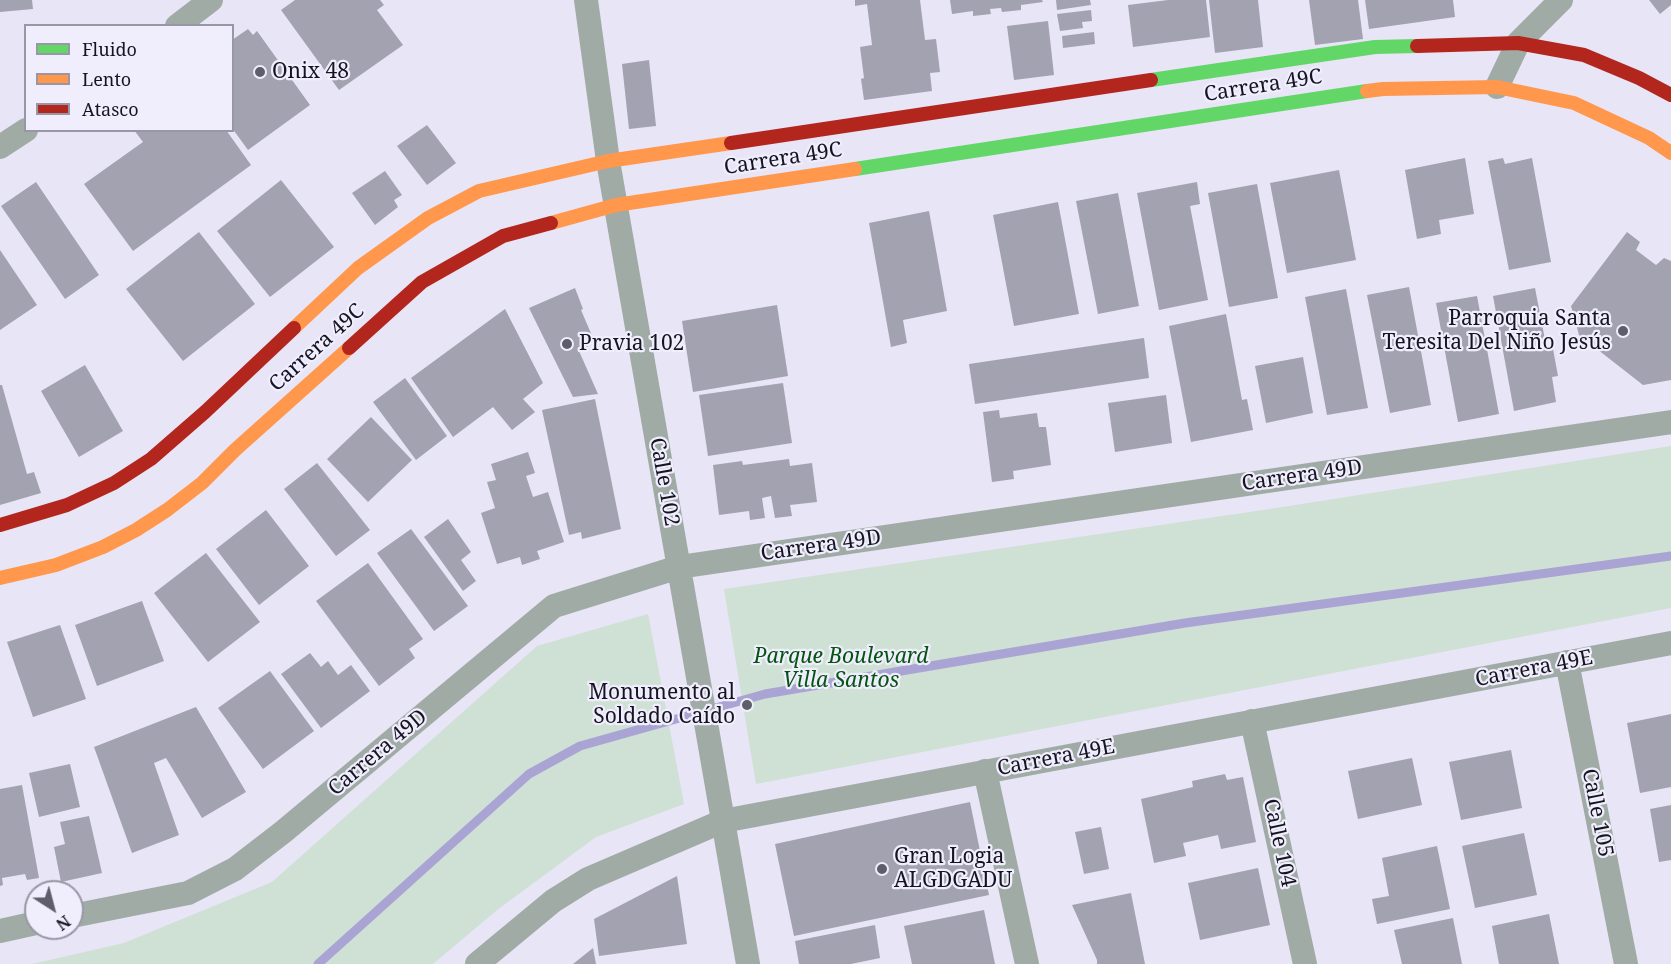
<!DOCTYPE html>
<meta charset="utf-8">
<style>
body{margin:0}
#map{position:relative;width:1671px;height:964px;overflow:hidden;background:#e7e5f6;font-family:"Noto Serif",serif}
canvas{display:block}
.legend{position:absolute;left:24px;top:24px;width:210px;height:108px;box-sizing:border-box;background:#f0eefd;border:2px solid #9897a5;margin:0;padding:8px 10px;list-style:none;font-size:18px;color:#151420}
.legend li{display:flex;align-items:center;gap:12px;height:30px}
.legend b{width:30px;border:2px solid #9897a5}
.north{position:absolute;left:24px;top:880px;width:60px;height:60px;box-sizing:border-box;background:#f0eefd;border:2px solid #9897a5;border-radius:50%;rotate:144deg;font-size:16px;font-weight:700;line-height:24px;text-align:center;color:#151420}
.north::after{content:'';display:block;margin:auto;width:21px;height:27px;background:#5e5d6b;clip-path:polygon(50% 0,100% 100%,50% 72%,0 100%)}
</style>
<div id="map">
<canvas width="1671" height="964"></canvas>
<ul class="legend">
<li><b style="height:8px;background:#63d668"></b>Fluido</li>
<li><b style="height:8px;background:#ff974d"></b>Lento</li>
<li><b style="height:8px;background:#b3261e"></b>Atasco</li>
</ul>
<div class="north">N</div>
</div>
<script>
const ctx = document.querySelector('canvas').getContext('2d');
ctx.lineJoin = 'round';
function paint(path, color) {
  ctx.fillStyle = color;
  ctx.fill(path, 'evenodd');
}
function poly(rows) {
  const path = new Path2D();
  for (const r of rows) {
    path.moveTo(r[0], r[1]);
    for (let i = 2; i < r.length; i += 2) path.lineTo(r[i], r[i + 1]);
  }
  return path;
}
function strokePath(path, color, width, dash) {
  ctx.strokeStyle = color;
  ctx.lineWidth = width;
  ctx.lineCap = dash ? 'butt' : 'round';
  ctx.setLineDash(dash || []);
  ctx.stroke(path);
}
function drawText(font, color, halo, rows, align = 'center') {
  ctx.font = font + ' "Noto Serif",serif';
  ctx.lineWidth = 4.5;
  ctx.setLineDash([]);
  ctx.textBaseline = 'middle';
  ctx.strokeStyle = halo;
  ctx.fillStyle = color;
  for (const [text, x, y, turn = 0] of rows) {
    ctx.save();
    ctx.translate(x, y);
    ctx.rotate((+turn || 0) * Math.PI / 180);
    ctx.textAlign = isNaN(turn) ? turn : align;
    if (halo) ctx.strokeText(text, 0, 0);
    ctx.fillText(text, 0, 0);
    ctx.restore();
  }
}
paint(poly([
 [1671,446,1671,608,756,784,724,589,1270,509],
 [648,614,684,804,596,837,497,910,433,964,32,964,124,943,272,882,537,646]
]), '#cfe0d5');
strokePath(poly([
 [318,964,529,774,580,746,765,694,1185,623,1671,556]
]), '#aaa4d4', 9);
paint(poly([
 [0,0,32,0,33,9,0,12],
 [295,0,380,0,384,5,377,10,403,45,339,90,281,10],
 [855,0,920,0,925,40,936,39,940,72,930,73,932,91,864,100,861,79,864,78,860,47,872,45,867,4,855,6],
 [950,0,1042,0,1043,2,1021,5,1021,10,1002,12,1001,8,990,9,991,14,973,16,973,11,952,14],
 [1056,0,1090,0,1091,5,1057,10],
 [1168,0,1206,0,1210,37,1133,47,1128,5],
 [1209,0,1258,0,1263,47,1215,53],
 [1309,0,1358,0,1363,39,1315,45],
 [1365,0,1453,0,1455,17,1369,29],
 [1649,0,1671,0,1671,5,1660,14],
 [1091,10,1092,21,1082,22,1083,28,1060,31,1057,14],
 [1048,21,1054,75,1014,80,1007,26],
 [248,29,253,35,257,31,310,105,248,150,232,128,232,40],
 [1094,32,1095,44,1063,48,1062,36],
 [649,60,656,126,629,129,622,64],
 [427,125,456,163,427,185,397,146],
 [134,130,226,130,251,165,133,251,84,184,143,142],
 [1465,158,1474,214,1439,220,1441,234,1417,239,1405,170],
 [1503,158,1505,164,1532,158,1551,262,1509,270,1488,161],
 [1339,170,1356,260,1287,273,1270,183],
 [385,171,402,195,394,200,398,207,375,225,352,193],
 [281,180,334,247,270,297,217,231],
 [36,182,99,275,65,299,1,206],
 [1197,182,1200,204,1190,206,1208,300,1159,310,1137,193],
 [1257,184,1278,298,1229,307,1208,193],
 [1118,193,1139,306,1098,314,1076,201],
 [1058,202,1079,314,1014,326,993,215],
 [929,211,947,311,903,320,907,343,891,347,869,223],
 [199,232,255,304,183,361,126,289],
 [1627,232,1640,242,1636,250,1656,265,1664,258,1671,261,1671,380,1643,385,1579,335,1571,306],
 [0,250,37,305,0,330],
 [1409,287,1431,405,1390,413,1367,295],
 [575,288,583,309,581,310,593,338,585,341,588,347,579,351,598,394,573,397,529,308],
 [1535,288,1547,350,1553,349,1558,376,1552,377,1556,402,1514,411,1493,296],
 [1346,289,1368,408,1327,415,1305,297],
 [1477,296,1499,414,1458,422,1436,303],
 [777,305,788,376,693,392,682,321],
 [505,309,543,383,523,399,535,412,512,430,493,407,453,437,411,378],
 [1226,314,1242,400,1247,399,1253,430,1191,442,1169,326],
 [1144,338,1149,378,975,404,969,364],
 [1303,357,1313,413,1266,423,1255,366],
 [85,365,123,431,79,457,41,391],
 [405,378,447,436,416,460,373,402],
 [783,383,792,443,708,456,699,395],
 [0,385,2,385,27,474,34,472,41,493,0,505],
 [1166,395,1172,443,1115,452,1108,403],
 [595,399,621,529,582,539,581,532,569,535,542,410],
 [999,410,1000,418,1037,413,1039,427,1046,427,1051,465,1013,471,1014,479,992,482,983,412],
 [371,417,412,460,368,502,327,459],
 [528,452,535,473,526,476,533,497,548,492,564,542,537,551,540,559,522,565,520,557,497,564,481,513,495,508,487,482,496,480,491,464],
 [789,459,790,466,812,463,817,502,790,505,792,516,775,518,771,496,762,498,765,518,750,520,749,511,719,515,713,465,742,461,743,465],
 [317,463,370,530,336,556,284,489],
 [266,510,309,566,259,605,216,549],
 [448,519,471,552,461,560,476,581,463,591,424,537],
 [411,529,468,606,434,631,377,553],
 [206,553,260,622,208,662,154,593],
 [368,563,423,639,409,649,415,658,379,686,316,601],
 [142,601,164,661,97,686,75,625],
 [60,625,86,699,33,717,7,642],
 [310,653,321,667,328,661,338,675,351,665,370,691,321,728,281,674],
 [270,671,314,731,263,769,218,708],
 [196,707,246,792,202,818,166,758,154,763,179,835,132,853,94,747],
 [1671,714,1671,787,1640,793,1627,723],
 [1511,750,1522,808,1461,820,1449,762],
 [1412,758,1422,805,1358,819,1348,771],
 [70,764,80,807,39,817,29,773],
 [1225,774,1227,780,1243,777,1256,842,1221,849,1218,835,1183,843,1186,856,1154,863,1141,799,1193,787,1192,781],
 [22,785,39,878,27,880,25,874,2,878,3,885,0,886,0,789],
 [970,802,989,895,794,936,775,844],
 [1671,805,1671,860,1659,862,1650,809],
 [89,816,102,873,61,882,54,847,65,844,60,822],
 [1101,827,1109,869,1084,874,1075,832],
 [1524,833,1537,895,1475,908,1462,846],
 [1437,846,1450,909,1377,924,1372,899,1389,896,1382,858],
 [1258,868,1270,925,1200,940,1188,883],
 [677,876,687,944,599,956,594,919],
 [1131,893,1145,964,1097,964,1097,960,1072,905],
 [984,910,995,964,912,964,904,926],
 [1549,914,1559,964,1499,964,1492,926],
 [1453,918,1462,964,1402,964,1394,930],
 [875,925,880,958,851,964,799,964,795,941],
 [593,948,596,964,573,964]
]), '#a3a2b0');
strokePath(poly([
 [586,0,608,161,748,964],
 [177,26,211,0],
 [1497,87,1518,43,1561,0],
 [0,147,26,130],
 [1567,662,1626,964],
 [1252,721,1305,964],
 [985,771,1027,964],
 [72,916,188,893,235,869,283,832,554,606,679,567,1671,422],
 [0,931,36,923],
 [477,964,553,901,588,879,723,821,1671,643]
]), '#a1aba6', 24);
strokePath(poly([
 [1151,80,1375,47,1417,46],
 [855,169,1367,91]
]), '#63d668', 14);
strokePath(poly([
 [1367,91,1383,89,1497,87,1574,103,1649,138,1671,153],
 [551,223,616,205,855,169],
 [294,328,358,268,428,218,479,191,608,161,731,143],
 [0,578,56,565,103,547,136,530,167,510,202,483,235,450,349,348]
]), '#ff974d', 14);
strokePath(poly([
 [1417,46,1518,43,1584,55,1639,78,1671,95],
 [731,143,1151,80],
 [349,348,422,282,503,236,551,223],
 [0,525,67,505,114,483,151,459,205,412,294,328]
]), '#b3261e', 14);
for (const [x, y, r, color] of [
 [260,72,6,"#5e5d6b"],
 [1623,331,6,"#5e5d6b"],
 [567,344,6,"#5e5d6b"],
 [747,705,6,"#5e5d6b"],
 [882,869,6,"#5e5d6b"]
]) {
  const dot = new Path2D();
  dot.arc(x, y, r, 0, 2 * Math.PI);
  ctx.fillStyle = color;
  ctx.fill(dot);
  strokePath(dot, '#f0eefd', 2);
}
drawText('21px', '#151420', '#f0eefd', [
 ["Onix 48",272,72],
 ["Parroquia Santa",1611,319,"right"],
 ["Teresita Del Niño Jesús",1611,343,"right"],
 ["Pravia 102",579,344],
 ["Monumento al",735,693,"right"],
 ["Soldado Caído",735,717,"right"],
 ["Gran Logia",894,857],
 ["ALGDGADU",894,881]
], 'left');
drawText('21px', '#151420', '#f0eefd', [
 ["Carrera 49C",1263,86,-9],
 ["Carrera 49C",783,159,-9],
 ["Carrera 49C",317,348,-42],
 ["Carrera 49D",1302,476,-8],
 ["Calle 102",664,482,80],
 ["Carrera 49D",821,546,-8],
 ["Carrera 49E",1534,669,-11],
 ["Carrera 49D",378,753,-40],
 ["Carrera 49E",1056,758,-11],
 ["Calle 105",1597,813,79],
 ["Calle 104",1279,843,78]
]);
drawText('italic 21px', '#035511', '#f0eefd', [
 ["Parque Boulevard",841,657],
 ["Villa Santos",841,681]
]);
</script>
